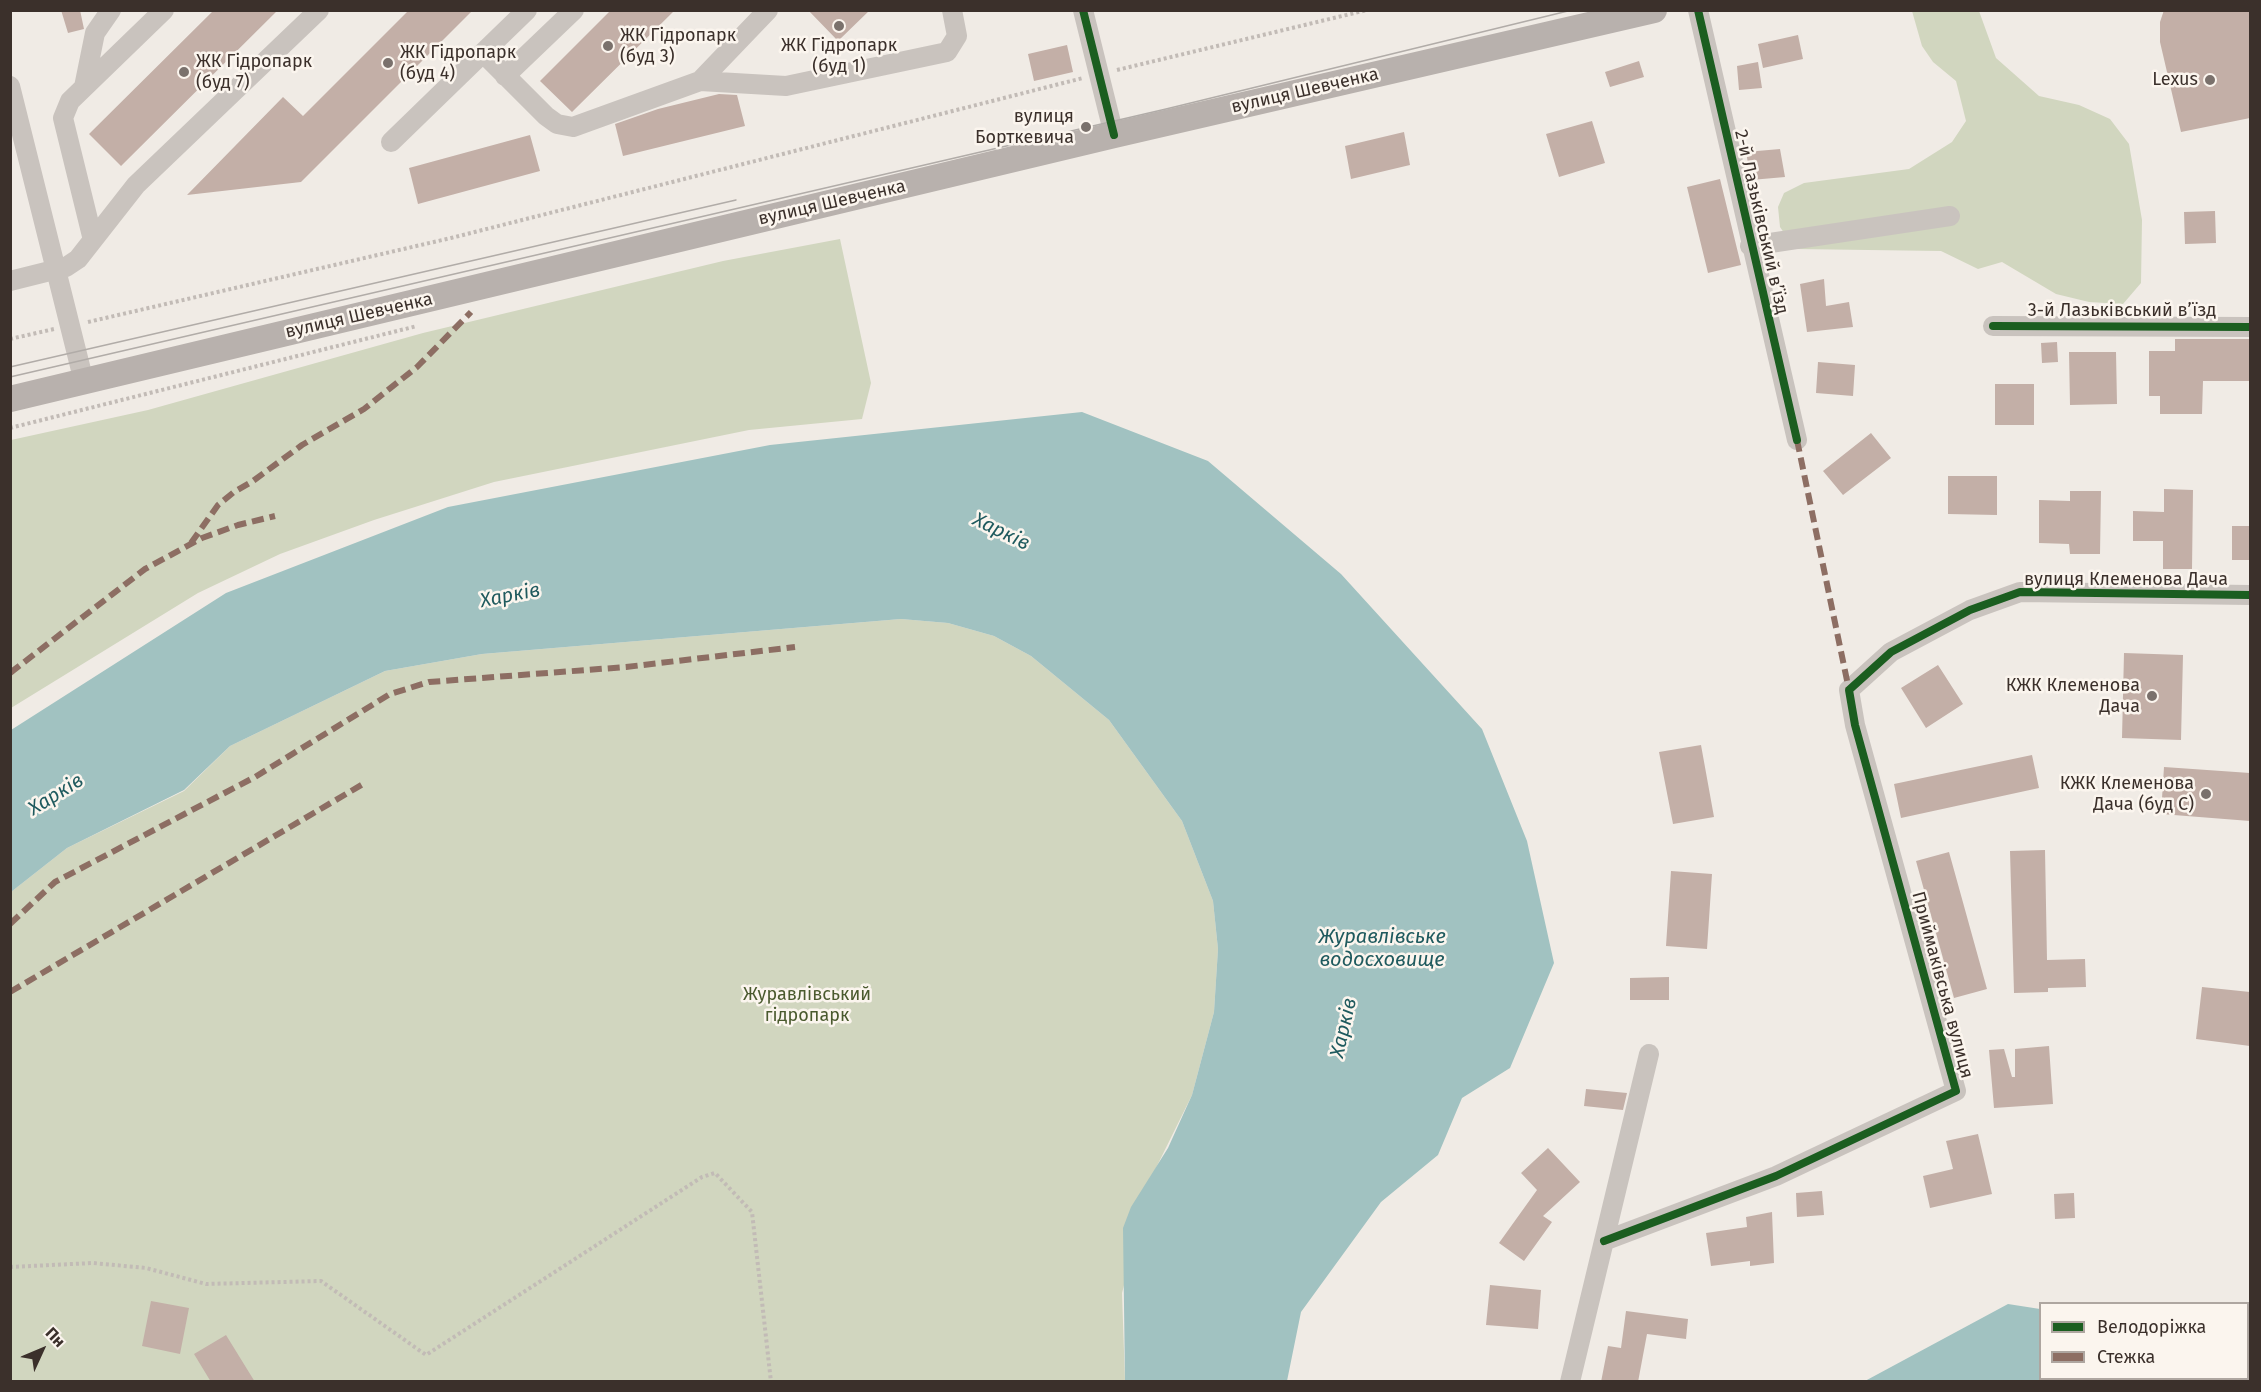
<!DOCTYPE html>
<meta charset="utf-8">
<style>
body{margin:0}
#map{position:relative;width:2261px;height:1392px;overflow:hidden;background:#f0ebe5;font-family:"Fira Sans",sans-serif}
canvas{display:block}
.frame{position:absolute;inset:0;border:12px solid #3b302b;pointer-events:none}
.legend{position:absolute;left:2039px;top:1302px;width:210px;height:78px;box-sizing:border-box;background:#fbf5ee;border:2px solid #aea6a0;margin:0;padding:8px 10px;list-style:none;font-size:18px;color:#3b302b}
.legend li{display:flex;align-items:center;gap:12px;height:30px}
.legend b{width:30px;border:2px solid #aea6a0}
.north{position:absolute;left:12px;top:1320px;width:60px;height:60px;-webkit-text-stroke:4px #fbf5ee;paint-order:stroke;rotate:46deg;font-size:16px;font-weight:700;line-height:24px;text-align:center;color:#3b302b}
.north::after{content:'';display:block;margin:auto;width:21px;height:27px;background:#3b302b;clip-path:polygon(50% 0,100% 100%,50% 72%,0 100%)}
</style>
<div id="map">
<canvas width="2261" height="1392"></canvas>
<div class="frame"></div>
<ul class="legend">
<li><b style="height:8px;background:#1b5e20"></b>Велодоріжка</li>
<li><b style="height:8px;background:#8d6e63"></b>Стежка</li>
</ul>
<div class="north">Пн</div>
</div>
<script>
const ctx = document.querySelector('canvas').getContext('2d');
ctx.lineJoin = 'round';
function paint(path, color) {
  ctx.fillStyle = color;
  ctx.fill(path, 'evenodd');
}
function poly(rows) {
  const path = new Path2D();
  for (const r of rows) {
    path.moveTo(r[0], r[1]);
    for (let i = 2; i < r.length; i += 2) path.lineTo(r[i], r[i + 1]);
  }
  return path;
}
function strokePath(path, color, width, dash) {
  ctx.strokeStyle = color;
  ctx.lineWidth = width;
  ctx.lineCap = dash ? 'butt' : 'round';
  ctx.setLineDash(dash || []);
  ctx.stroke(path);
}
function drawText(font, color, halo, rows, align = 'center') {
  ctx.font = font + ' "Fira Sans",sans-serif';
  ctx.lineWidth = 5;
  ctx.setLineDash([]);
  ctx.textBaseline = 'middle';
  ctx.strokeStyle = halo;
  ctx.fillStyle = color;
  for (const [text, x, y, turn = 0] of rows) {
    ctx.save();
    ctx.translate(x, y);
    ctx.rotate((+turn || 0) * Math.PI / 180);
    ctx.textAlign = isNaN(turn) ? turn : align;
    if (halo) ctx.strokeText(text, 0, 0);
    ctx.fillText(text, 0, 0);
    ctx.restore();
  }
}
paint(poly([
 [1912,11,1979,11,1996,58,2039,96,2079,105,2110,119,2129,144,2142,220,2141,283,2123,304,2089,302,2056,294,2002,262,1978,269,1941,251,1795,249,1780,227,1778,207,1784,193,1804,183,1909,169,1952,142,1966,121,1956,81,1933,62,1922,46],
 [840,239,871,383,862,419,749,430,494,482,374,520,280,554,198,593,11,708,11,440,148,410,423,333,723,261],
 [901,619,948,623,994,636,1031,656,1109,720,1182,821,1213,901,1218,949,1214,1012,1192,1095,1153,1174,1122,1293,1125,1381,11,1382,11,892,67,848,184,791,230,746,385,671,482,654]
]), '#d1d6bf');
paint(poly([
 [1082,412,1208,461,1341,574,1482,729,1527,841,1554,963,1510,1068,1462,1098,1438,1155,1381,1202,1301,1312,1287,1381,1125,1381,1123,1228,1131,1207,1168,1148,1192,1095,1214,1012,1218,949,1213,901,1182,821,1109,720,1031,656,994,636,948,623,901,619,482,654,385,671,230,746,184,790,67,848,11,892,11,730,226,593,448,507,770,445],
 [2243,1303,2250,1303,2250,1381,1865,1381,2008,1304,2040,1309,2040,1378,2248,1378,2248,1304]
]), '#a1c2c1');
paint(poly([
 [61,10,80,10,84,29,68,33],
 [214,10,278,10,121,166,89,134],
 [409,10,473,10,301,182,187,195,283,97,303,116],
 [611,10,675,10,572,112,540,81],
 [808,10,870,10,838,41],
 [2164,10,2250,10,2250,118,2181,132,2160,42,2160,22],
 [1798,35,1803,59,1763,68,1758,44],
 [1067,45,1073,72,1034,81,1028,54],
 [1639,61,1644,77,1610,87,1605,72],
 [1758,62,1762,88,1739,90,1737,66],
 [719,94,737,95,745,126,623,156,615,124,658,109],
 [1592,121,1605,163,1559,177,1546,134],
 [1404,132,1410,165,1351,179,1345,146],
 [530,135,540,171,418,204,409,168],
 [1780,149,1785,177,1751,180,1746,152],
 [1720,179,1741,265,1708,273,1687,187],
 [2215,211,2216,243,2185,244,2184,212],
 [1824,279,1826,306,1849,302,1853,327,1807,332,1800,284],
 [2175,339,2250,339,2250,381,2203,381,2202,414,2160,414,2160,396,2149,396,2149,351,2175,351],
 [2057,342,2058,362,2042,363,2041,343],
 [2069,352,2116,352,2117,404,2070,405],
 [1818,362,1855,365,1853,396,1816,393],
 [1995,384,2034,384,2034,425,1995,425],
 [1871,433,1891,458,1843,495,1823,471],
 [1948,476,1997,476,1997,515,1948,514],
 [2164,489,2193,490,2192,569,2163,569,2163,541,2133,541,2133,511,2164,512],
 [2070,491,2101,491,2100,554,2070,554,2069,544,2039,543,2039,500,2070,501],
 [2232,526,2250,526,2250,560,2232,560],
 [2124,653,2183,655,2181,740,2122,738],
 [1938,665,1963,704,1926,728,1901,688],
 [1701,745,1714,817,1673,824,1659,752],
 [2032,755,2039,788,1901,818,1894,784],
 [2164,767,2250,773,2250,821,2161,814],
 [2045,850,2047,960,2085,959,2086,987,2048,988,2048,992,2014,993,2010,851],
 [1949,852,1987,989,1954,998,1916,861],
 [1671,871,1712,874,1707,949,1666,946],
 [1669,977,1669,1000,1630,1000,1630,978],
 [2202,987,2250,992,2250,1046,2196,1039],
 [2049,1046,2053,1104,1994,1108,1989,1050,2004,1049,2012,1077,2015,1077,2015,1049],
 [1586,1089,1627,1093,1623,1110,1584,1106],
 [1978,1134,1992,1194,1930,1208,1923,1176,1953,1169,1946,1141],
 [1548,1148,1580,1182,1543,1216,1552,1222,1524,1261,1499,1243,1537,1190,1521,1173],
 [1822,1191,1824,1215,1797,1217,1796,1193],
 [2074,1193,2075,1218,2055,1219,2054,1194],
 [1772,1212,1774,1263,1750,1266,1750,1261,1711,1266,1706,1233,1747,1227,1746,1217],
 [1490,1285,1541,1290,1538,1329,1486,1325],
 [151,1301,189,1308,180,1354,142,1346],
 [1626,1311,1688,1319,1686,1339,1647,1334,1638,1382,1601,1382,1608,1346,1621,1348],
 [226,1335,255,1382,211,1382,194,1354]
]), '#c3afa7');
strokePath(poly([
 [1117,70,1367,10],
 [88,322,451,238,1083,78],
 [10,339,54,329],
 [10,428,417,326],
 [10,1267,93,1263,146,1268,206,1284,321,1281,426,1355,702,1177,715,1173,752,1212,771,1382]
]), '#c2bbb6', 4, [3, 3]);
strokePath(poly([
 [768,10,700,81,786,86,947,52,957,36,952,10],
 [1083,10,1114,135],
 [1698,10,1797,440],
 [483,53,546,116,557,124,573,127,700,81],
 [505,76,574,10],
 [10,86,84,382],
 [84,87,95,33,111,10],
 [391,142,527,10],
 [93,240,63,118,70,101,164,10],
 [1750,246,1950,216],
 [10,281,66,267,78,259,136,185,319,10],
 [1993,326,2250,327],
 [1604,1241,1776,1176,1956,1091,1855,725,1849,690,1891,652,1970,610,2020,592,2250,595],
 [1570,1382,1649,1054]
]), '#c9c3be', 20);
strokePath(poly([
 [10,399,1114,135,1654,10]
]), '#b8b1ad', 26);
strokePath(poly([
 [10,367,736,200],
 [10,377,1166,109,1572,10]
]), '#b1aca8', 1.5);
strokePath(poly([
 [1797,440,1849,690],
 [191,543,218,505,234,492,253,481,302,445,364,409,417,367,471,312],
 [10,673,145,569,202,538,238,525,275,516],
 [10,924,55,882,255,777,390,694,429,682,626,667,795,647],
 [10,992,363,784]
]), '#8d6e63', 6, [12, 6]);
strokePath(poly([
 [1083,10,1114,135],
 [1698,10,1797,440],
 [1993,326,2250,327],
 [1604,1241,1776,1176,1956,1091,1855,725,1849,690,1891,652,1970,610,2020,592,2250,595]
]), '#1b5e20', 8);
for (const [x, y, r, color] of [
 [839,26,6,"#7a716c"],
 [608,46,6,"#7a716c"],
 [388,63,6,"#7a716c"],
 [184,72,6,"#7a716c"],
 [2210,80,6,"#7a716c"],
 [1086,127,6,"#7a716c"],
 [2152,696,6,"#7a716c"],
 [2206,794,6,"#7a716c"]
]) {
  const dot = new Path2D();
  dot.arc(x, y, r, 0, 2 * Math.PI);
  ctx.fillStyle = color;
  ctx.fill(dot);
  strokePath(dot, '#fbf5ee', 2);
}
drawText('18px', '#3b302b', '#fbf5ee', [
 ["ЖК Гідропарк",620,36,"left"],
 ["(буд 3)",620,57,"left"],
 ["ЖК Гідропарк",839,46,"center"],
 ["(буд 1)",839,67,"center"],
 ["ЖК Гідропарк",400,53,"left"],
 ["(буд 4)",400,74,"left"],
 ["ЖК Гідропарк",196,62,"left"],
 ["(буд 7)",196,83,"left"],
 ["Lexus",2198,80],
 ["вулиця",1074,117],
 ["Борткевича",1074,138],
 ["КЖК Клеменова",2140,686],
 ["Дача",2140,707],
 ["КЖК Клеменова",2194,784],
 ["Дача (буд С)",2194,805]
], 'right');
drawText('18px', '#3b302b', '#fbf5ee', [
 ["вулиця Шевченка",1305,91,-13],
 ["вулиця Шевченка",832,203,-13],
 ["2-й Лазьківський в’їзд",1761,222,77],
 ["3-й Лазьківський в’їзд",2122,311],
 ["вулиця Шевченка",359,316,-13],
 ["вулиця Клеменова Дача",2126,580],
 ["Приймаківська вулиця",1942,985,75]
]);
drawText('18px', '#4a5a2e', '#fbf5ee', [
 ["Журавлівський",807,995],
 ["гідропарк",807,1016]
]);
drawText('italic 20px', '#1f5a5e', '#fbf5ee', [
 ["Харків",1001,532,26],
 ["Харків",510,596,-11],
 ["Харків",56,795,-32],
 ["Журавлівське",1382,937],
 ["водосховище",1382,960],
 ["Харків",1344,1028,-77]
]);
</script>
